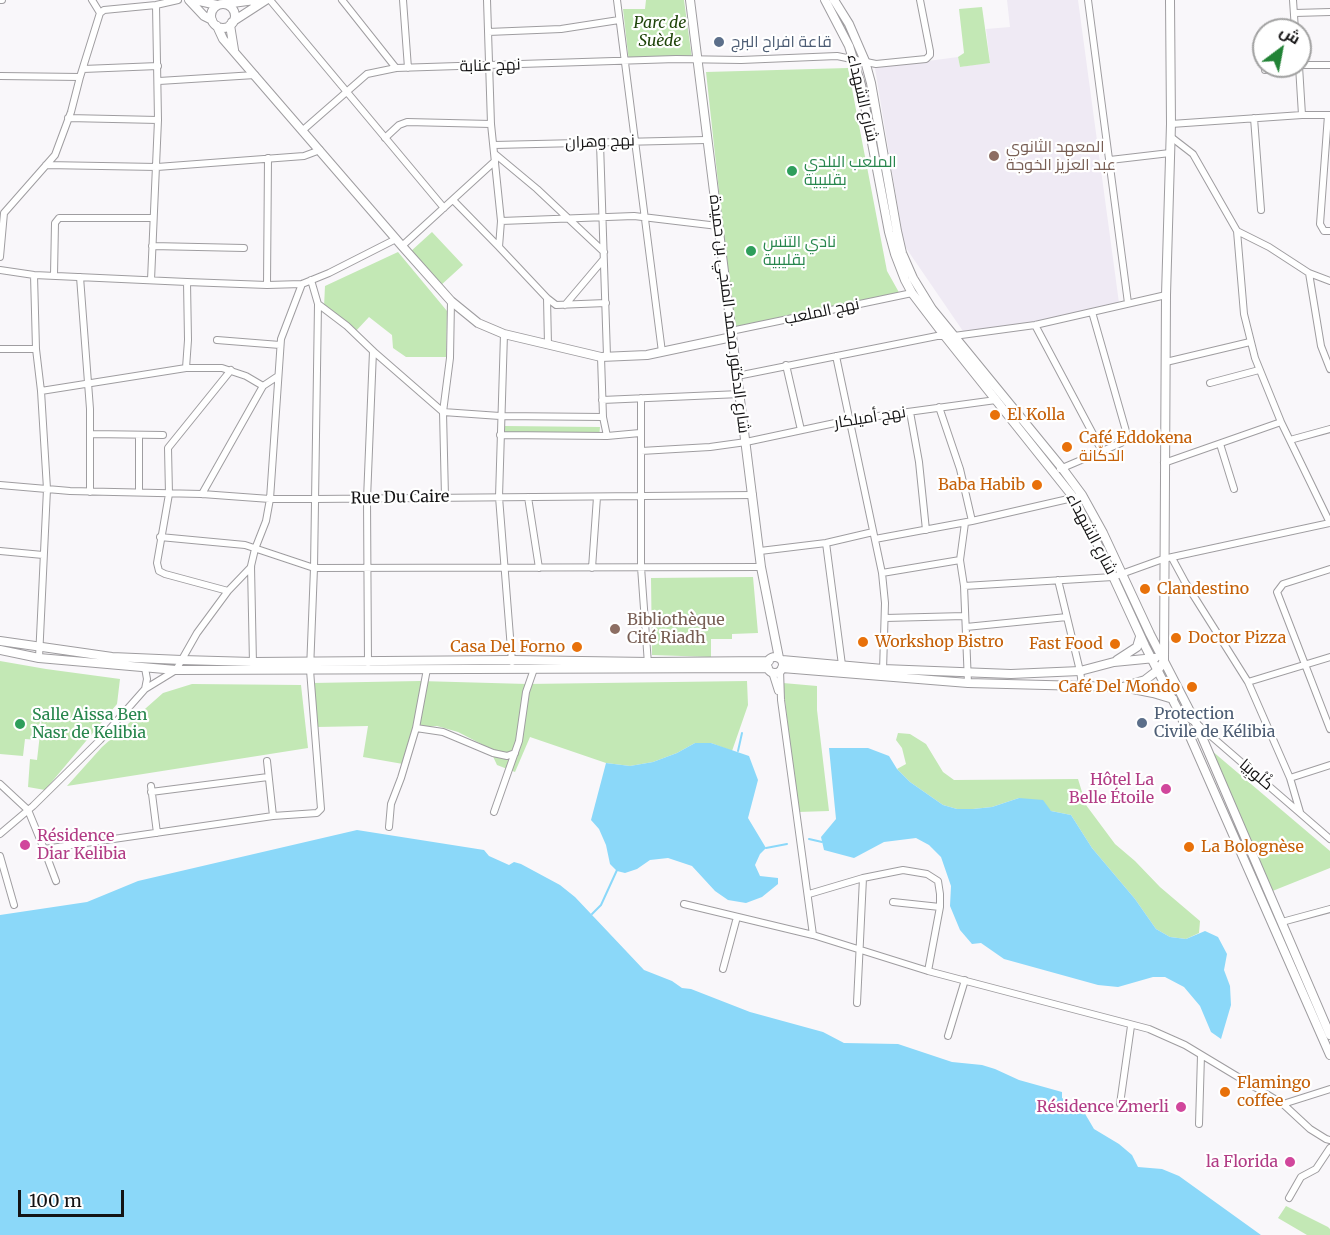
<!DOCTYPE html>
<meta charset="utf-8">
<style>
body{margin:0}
#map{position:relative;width:1330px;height:1235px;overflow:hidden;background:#f9f7fa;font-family:Merriweather,Cairo,serif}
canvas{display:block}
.north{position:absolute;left:1252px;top:18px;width:60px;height:60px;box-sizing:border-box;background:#fff;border:2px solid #a1a1a1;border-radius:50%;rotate:32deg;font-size:16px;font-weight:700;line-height:24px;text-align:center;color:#141314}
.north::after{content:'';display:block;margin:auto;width:21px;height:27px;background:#228336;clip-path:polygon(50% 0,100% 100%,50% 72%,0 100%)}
.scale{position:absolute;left:18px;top:1190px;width:106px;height:27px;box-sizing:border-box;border:3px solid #141314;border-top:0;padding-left:8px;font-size:18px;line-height:21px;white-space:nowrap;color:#141314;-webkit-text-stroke:4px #fff;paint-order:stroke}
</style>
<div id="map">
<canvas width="1330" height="1235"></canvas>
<div class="north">ش</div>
<div class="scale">100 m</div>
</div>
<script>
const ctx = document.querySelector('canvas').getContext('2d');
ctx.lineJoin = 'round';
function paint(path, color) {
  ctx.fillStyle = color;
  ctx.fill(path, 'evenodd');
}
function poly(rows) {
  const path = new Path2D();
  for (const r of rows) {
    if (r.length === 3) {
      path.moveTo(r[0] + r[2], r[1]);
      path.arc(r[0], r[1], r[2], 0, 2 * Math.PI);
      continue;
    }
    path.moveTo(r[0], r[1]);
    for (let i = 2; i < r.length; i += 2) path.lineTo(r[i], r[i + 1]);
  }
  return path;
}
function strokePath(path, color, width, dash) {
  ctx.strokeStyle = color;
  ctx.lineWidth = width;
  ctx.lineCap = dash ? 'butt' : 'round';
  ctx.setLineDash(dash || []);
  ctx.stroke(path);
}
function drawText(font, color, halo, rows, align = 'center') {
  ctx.font = font + ' Merriweather,Cairo,serif';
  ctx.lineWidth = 4.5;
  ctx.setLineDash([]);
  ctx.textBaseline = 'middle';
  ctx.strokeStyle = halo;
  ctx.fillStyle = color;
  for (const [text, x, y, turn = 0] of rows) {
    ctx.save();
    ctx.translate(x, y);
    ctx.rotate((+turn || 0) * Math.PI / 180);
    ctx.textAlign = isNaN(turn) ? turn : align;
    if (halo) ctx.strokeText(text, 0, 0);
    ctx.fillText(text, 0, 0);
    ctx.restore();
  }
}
paint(poly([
 [1007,0,1078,0,1119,303,967,337,904,245,875,68,958,57,960,67,990,62,986,29,1010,27]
]), '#efeaf4');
paint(poly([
 [646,0,684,0,692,59,629,62,623,9,645,9],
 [982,7,990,63,960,67,958,57,964,53,959,9],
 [848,68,887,271,901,296,734,329,706,72],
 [432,232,463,265,440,286,410,252],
 [398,252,447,311,446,357,406,357,393,348,392,335,369,317,355,332,324,307,325,286],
 [505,426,600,427,599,438,505,439],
 [753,577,758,633,732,634,732,639,711,639,711,657,652,655,651,578],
 [0,661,46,669,120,679,117,704,45,790,28,787,30,759,37,760,43,708,35,709,41,710,38,740,25,739,23,756,0,754],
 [420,681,527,684,747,681,748,705,732,751,711,743,695,743,677,753,653,762,630,766,606,763,530,737,515,772,497,765,489,748,458,732,437,726,414,728,403,764,363,757,368,726,317,727,313,683],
 [783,683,817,686,817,710,829,811,798,812],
 [192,684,301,685,308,748,67,786,102,747,163,693],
 [898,733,910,734,926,744,943,772,954,780,1078,779,1086,805,1115,844,1135,861,1160,887,1200,921,1199,933,1186,939,1170,937,1156,929,1135,899,1092,848,1071,815,1051,811,1019,798,992,807,973,809,957,809,943,805,910,782,897,769,906,764,902,748,896,740],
 [1205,745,1330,851,1330,868,1270,892],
 [1286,1206,1328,1227,1330,1229,1330,1235,1307,1235,1278,1218]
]), '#c3e8b5');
paint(poly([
 [695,743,711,743,749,756,758,780,748,818,766,848,760,854,755,865,760,876,778,878,778,884,762,897,746,903,728,900,715,891,692,866,668,858,650,860,637,869,625,873,617,871,610,864,606,845,599,829,591,820,606,763,630,766,653,762,677,753],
 [829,748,868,748,889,756,897,769,910,782,943,805,957,809,973,809,992,807,1019,798,1043,800,1051,811,1071,815,1092,848,1135,899,1156,929,1170,937,1186,939,1205,931,1218,937,1227,954,1224,970,1230,986,1231,1005,1221,1039,1211,1032,1200,1006,1184,987,1165,977,1153,977,1118,987,1098,985,1004,959,981,943,972,944,960,930,950,906,951,886,941,857,929,845,916,838,884,842,854,858,824,850,821,837,836,819],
 [357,830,484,850,489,856,509,865,514,862,521,864,560,885,575,897,644,970,672,981,682,988,691,989,750,1012,823,1032,844,1043,898,1044,952,1062,982,1065,995,1069,1019,1080,1062,1092,1062,1098,1084,1112,1094,1129,1119,1144,1132,1155,1138,1167,1162,1169,1179,1176,1261,1235,0,1235,0,915,87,902,138,881]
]), '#8bd8f9');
strokePath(poly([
 [738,751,742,733],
 [809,839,822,842],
 [766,848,787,844],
 [592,914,601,905,617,870]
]), '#8bd8f9', 2);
const street = poly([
 [0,0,2,0],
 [92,0,100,13],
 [270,0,444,208],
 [342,0,396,68],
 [403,0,408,68],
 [487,0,491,124,501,221,499,247,547,298,556,305,606,303],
 [617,0,662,352],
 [1088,0,1128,303],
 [1293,0,1295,30],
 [1295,13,1330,12],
 [488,32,561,29,619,20],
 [1264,36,1264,43],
 [1300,65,1330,65],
 [1265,66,1265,70],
 [1299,66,1302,115],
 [83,69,158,66],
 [0,76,80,77,100,13,104,10,156,5,178,0],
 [159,81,255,75],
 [1328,115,1320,224,1324,231,1330,231],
 [68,118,158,120],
 [1254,118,1261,210],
 [1171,124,1302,115,1330,115],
 [303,130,367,74,396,68,676,59,741,60,837,56,876,64,926,59,930,55,930,51,920,0],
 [1171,137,1193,154,1237,231,1244,314,1255,358,1281,422,1330,523],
 [385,138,399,125,407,122,491,124],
 [600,143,607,356],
 [494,145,706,140],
 [495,154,537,189,604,252],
 [1110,160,1170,153],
 [46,165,157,167,304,156,320,150],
 [453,200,499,247],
 [501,221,634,216,718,226],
 [1237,231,1269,247,1309,273,1330,281],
 [152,246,244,248],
 [402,246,495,161],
 [0,257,4,213,55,155,71,112,80,77],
 [0,270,34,275,187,282,267,285,302,284,329,273,396,239],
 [1309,273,1321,346,1330,369],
 [34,275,36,349,41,391,47,489,39,658],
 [54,275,55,223,59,218,153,218],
 [80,277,90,409,90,492],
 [151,280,158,120,156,5],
 [311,280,318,304,347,326,373,351,443,412,500,416,603,417],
 [267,285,268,158],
 [547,298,548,345],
 [565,305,603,260],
 [1035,325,1102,451],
 [731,331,912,293],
 [504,334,499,497,512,662],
 [217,340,280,345],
 [0,349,36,349],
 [836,356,882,573,885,603,883,671],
 [601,357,603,417,607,436],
 [1166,362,1250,342],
 [786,365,801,430],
 [186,368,188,340,187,282],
 [737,376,937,336,954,336,1035,325,1166,295],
 [1210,383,1259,370],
 [41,391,186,368,222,368,246,376,263,386],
 [641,398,641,567,648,664],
 [602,400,740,394],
 [939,407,960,469,972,521],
 [910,412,919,462,926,530],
 [91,434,163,435],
 [500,435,607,436,640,433],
 [1290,440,1330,429],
 [1220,444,1234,489],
 [641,451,710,447,746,442,849,420,996,400],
 [1164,463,1281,422],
 [1060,469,1121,443,1126,437,1126,431,1092,312],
 [0,485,70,491,202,494,270,499,315,499,753,495],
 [139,492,139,435],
 [202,494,263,386,278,376],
 [445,497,443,412,450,358,451,301],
 [528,497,539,568],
 [965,523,960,560,964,586,968,683],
 [160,537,245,545,314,568,761,567],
 [875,539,972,521,1077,497],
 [826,543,842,665],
 [0,551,43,555],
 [760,551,826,543,873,532],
 [1172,558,1185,582,1248,682,1290,778,1300,812],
 [592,568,597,497],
 [1330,569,1283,584,1277,592,1330,729],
 [882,573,960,560],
 [1058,580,1080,671,1082,685],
 [964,586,1113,577,1163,559,1330,523],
 [228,591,165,574,159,571,157,563,169,494,168,448,231,370],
 [885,618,965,616],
 [966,627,1067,617],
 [368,663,367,499,373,351],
 [253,664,251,566,255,549,266,521,270,499,281,339,302,284],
 [145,668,147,679,145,689],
 [780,670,781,700,813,935,928,971,1149,1029,1185,1045,1283,1104,1330,1089],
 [772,672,778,691],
 [1248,682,1330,657],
 [1181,714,1196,723,1330,839],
 [416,728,443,732,493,753,507,756,515,753],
 [267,761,273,816],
 [1290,778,1330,765],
 [0,784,28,810,44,849,273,816,317,813,321,809,310,670,314,568,318,304],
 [151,786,157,833],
 [151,792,268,777],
 [494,812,519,741,526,692,534,669],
 [389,827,391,804,401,778,416,728,427,669],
 [0,834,33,806,100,740,145,689,176,670,197,633,228,591,251,567],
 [44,849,56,881],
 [0,856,14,905],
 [809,894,863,878,903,870,927,874,938,881,940,894,940,907,928,971],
 [893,902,940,907],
 [684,904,813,935],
 [1282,922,1330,909],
 [723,969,737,917],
 [857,1003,863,878],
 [948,1036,965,980],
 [1120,1104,1131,1026],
 [1283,1104,1310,1129,1326,1139,1330,1140],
 [1199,1124,1201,1055],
 [1289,1198,1301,1177,1316,1169,1330,1148]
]);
const secondary = poly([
 [189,0,204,16,212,20],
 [195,0,217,5],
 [690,0,761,567,779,658],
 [825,0,849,46,861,85,889,232,895,254,905,280,912,293,944,335,1074,498,1105,559,1145,646,1180,714,1330,1055],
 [834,0,849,24,865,61,871,83,897,231,902,253,913,278,932,309,1062,468,1082,495,1103,533,1150,634,1196,723,1330,1035],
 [225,4,255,0],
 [223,16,12],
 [232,22,266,0],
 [230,25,234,50],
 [217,26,223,39,402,246,451,301,478,323,504,334,601,357,647,355,732,337],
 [0,641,112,657,182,660,253,662,512,660,649,662,769,661],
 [0,650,39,658,176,670,768,668],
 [775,665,8],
 [782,660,883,669,1011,674,1080,671,1114,662,1155,658],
 [1117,660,1137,647,1140,637],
 [782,668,968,683,1123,687,1153,693,1173,699],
 [1123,687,1145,680,1158,670,1164,661,1166,295,1171,124,1170,0]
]);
strokePath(street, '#9f9da0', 8);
strokePath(secondary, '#9f9da0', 10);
strokePath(street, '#fff', 6);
strokePath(secondary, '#fff', 8);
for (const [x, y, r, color] of [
 [719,42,6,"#5c6f8a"],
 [994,156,6,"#8d6e63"],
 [792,171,6,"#2e9e5b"],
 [751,251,6,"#2e9e5b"],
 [995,415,6,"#e8710a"],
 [1067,447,6,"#e8710a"],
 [1037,485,6,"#e8710a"],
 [1145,589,6,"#e8710a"],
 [615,629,6,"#8d6e63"],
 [1176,638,6,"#e8710a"],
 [863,642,6,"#e8710a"],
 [1115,644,6,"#e8710a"],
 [577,647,6,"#e8710a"],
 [1192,687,6,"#e8710a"],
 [1142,723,6,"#5c6f8a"],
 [20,724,6,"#2e9e5b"],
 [1166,789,6,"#d1479c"],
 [25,845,6,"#d1479c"],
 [1189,847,6,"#e8710a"],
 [1225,1092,6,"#e8710a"],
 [1181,1107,6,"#d1479c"],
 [1290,1162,6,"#d1479c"]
]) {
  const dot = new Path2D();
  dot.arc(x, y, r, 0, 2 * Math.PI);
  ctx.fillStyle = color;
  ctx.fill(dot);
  strokePath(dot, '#fff', 2);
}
drawText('italic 16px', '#20450b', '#fff', [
 ["Parc de",660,23],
 ["Suède",660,41]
]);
drawText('16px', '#4e5e75', '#fff', [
 ["قاعة افراح البرج",731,42],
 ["Protection",1154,714],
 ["Civile de Kélibia",1154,732]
], 'left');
drawText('16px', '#141314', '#fff', [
 ["نهج عنابة",490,66,-2],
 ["شارع الشهداء",862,98,77],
 ["نهج وهران",600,142,-2],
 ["نهج الملعب",822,312,-12],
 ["شارع الدكتور محمد المنجي بن حميدة",729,314,83],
 ["نهج أميلكار",870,418,-9],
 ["Rue Du Caire",400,498,-1],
 ["شارع الشهداء",1091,534,62],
 ["كْلُوبِيَا",1256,775,40]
]);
drawText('16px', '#785e54', '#fff', [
 ["المعهد الثانوي",1006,147],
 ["عبد العزيز الخوجة",1006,165],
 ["Bibliothèque",627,620],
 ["Cité Riadh",627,638]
], 'left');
drawText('16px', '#27864d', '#fff', [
 ["الملعب البلدي",804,162],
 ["بقليبية",804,180],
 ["نادي التنس",763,242],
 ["بقليبية",763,260],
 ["Salle Aissa Ben",32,715],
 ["Nasr de Kelibia",32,733]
], 'left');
drawText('16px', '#c56008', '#fff', [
 ["El Kolla",1007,415],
 ["Café Eddokena",1079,438],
 ["الدكّانة",1079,456],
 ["Baba Habib",1025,485,"right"],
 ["Clandestino",1157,589],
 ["Doctor Pizza",1188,638],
 ["Workshop Bistro",875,642],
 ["Fast Food",1103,644,"right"],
 ["Casa Del Forno",565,647,"right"],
 ["Café Del Mondo",1180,687,"right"],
 ["La Bolognèse",1201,847],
 ["Flamingo",1237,1083],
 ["coffee",1237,1101]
], 'left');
drawText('16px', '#b23c85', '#fff', [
 ["Hôtel La",1154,780],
 ["Belle Étoile",1154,798],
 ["Résidence",37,836,"left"],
 ["Diar Kelibia",37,854,"left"],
 ["Résidence Zmerli",1169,1107],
 ["la Florida",1278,1162]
], 'right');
</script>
